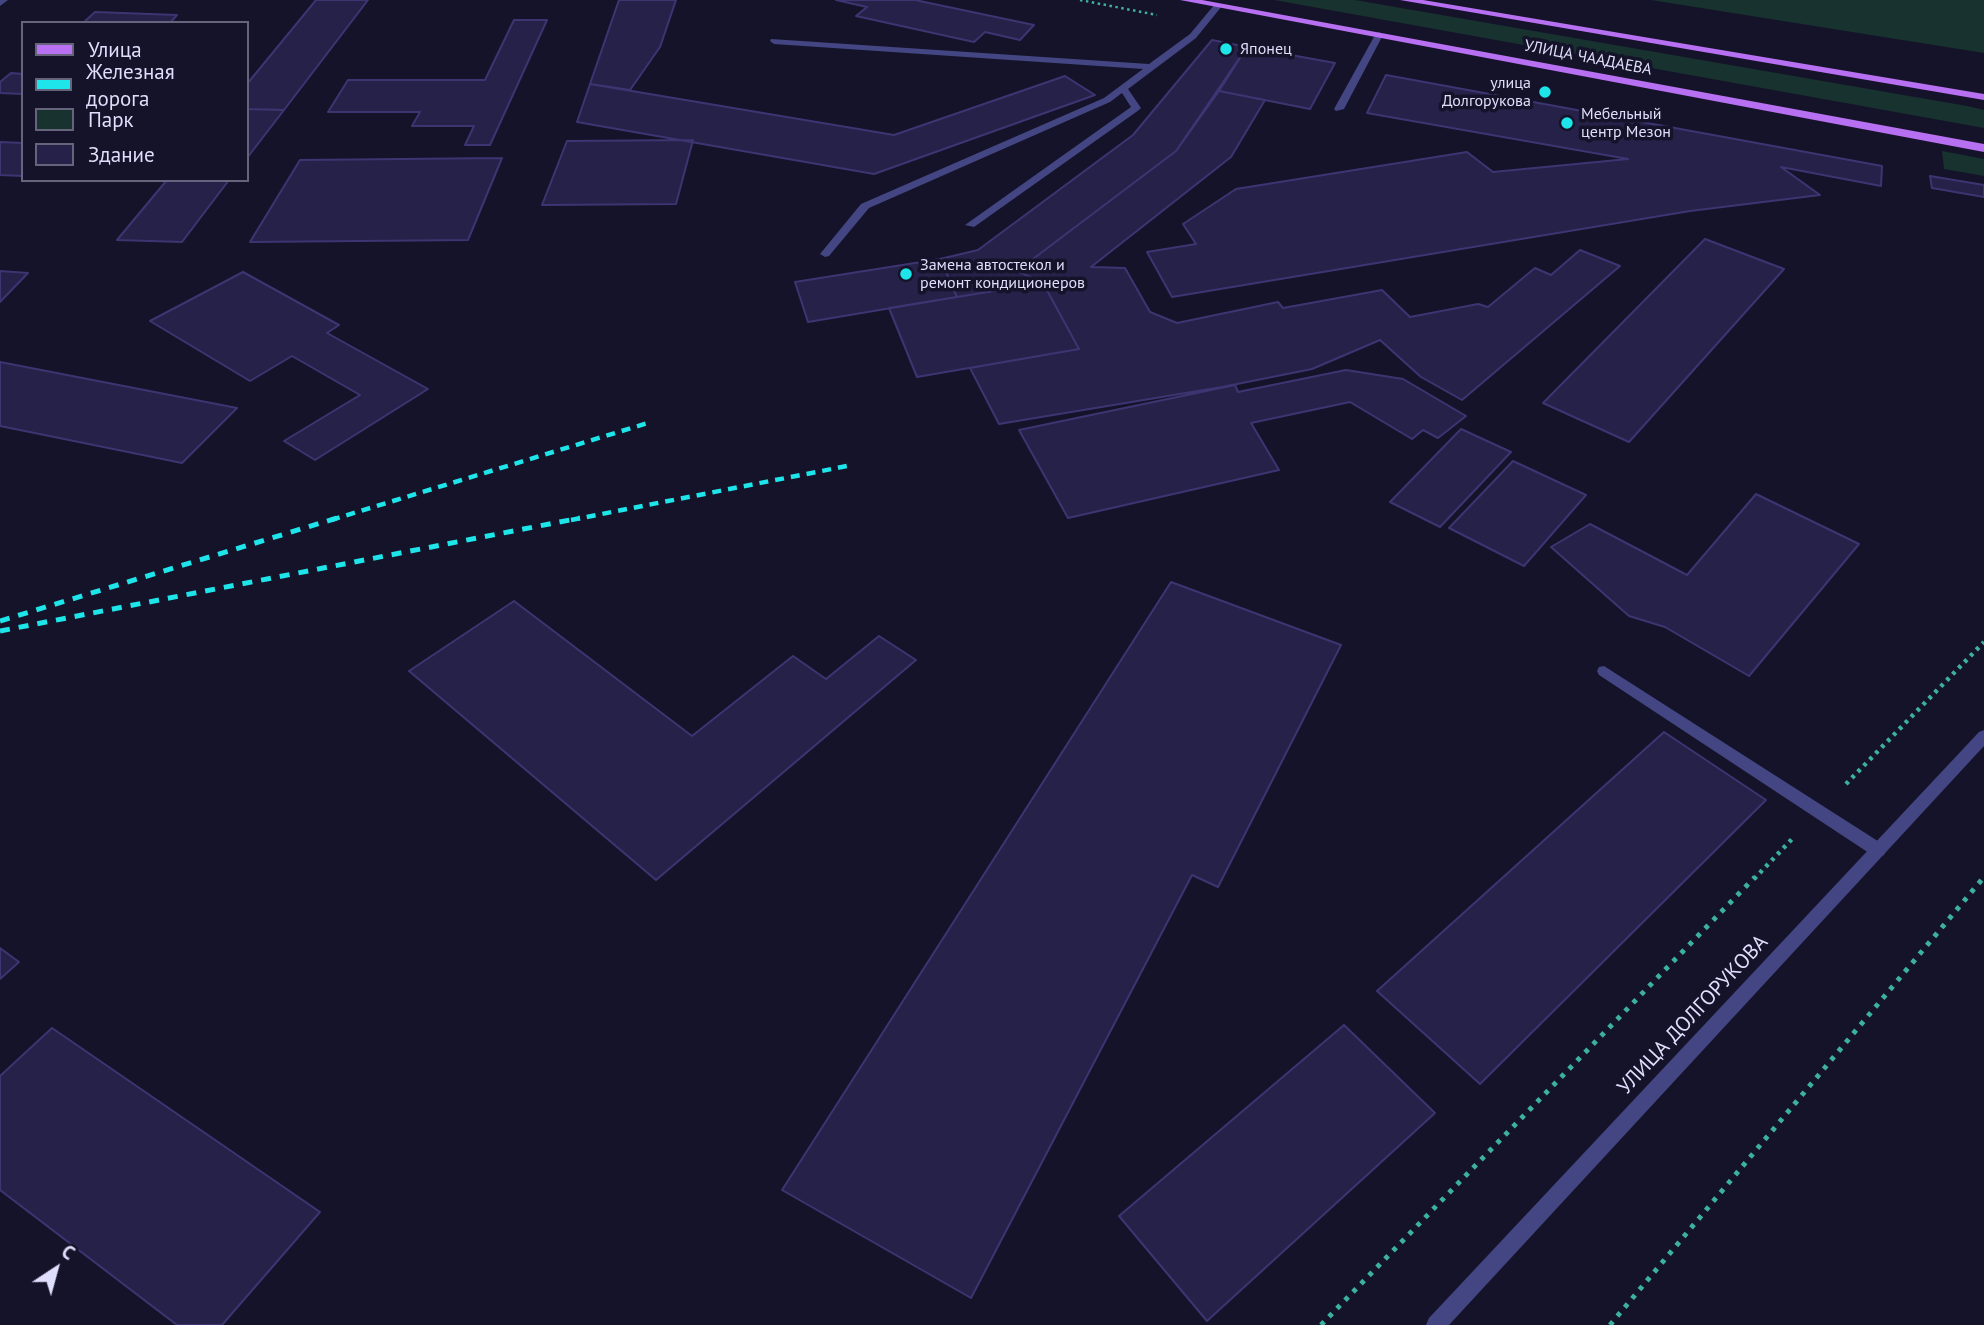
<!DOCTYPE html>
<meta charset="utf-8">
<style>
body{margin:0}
#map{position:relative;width:1984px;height:1325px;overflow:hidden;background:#151329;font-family:"PT Sans",sans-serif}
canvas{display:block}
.legend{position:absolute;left:21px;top:21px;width:228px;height:161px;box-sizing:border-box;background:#151329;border:2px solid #66647d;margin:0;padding:9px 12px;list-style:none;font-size:21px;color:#dfdefc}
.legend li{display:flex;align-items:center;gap:14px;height:35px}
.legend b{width:35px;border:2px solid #66647d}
.north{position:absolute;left:21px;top:1234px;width:70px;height:70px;-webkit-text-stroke:5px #151329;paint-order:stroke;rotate:36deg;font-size:19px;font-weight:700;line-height:28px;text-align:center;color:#dfdefc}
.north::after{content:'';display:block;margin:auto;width:24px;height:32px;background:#dfdefc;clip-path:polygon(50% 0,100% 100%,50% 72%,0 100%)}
</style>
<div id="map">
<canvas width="1984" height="1325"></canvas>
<ul class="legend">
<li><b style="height:9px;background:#b770f1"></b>Улица</li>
<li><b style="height:9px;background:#1de5e9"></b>Железная дорога</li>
<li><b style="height:19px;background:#17322f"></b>Парк</li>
<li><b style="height:19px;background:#262148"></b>Здание</li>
</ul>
<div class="north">С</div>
</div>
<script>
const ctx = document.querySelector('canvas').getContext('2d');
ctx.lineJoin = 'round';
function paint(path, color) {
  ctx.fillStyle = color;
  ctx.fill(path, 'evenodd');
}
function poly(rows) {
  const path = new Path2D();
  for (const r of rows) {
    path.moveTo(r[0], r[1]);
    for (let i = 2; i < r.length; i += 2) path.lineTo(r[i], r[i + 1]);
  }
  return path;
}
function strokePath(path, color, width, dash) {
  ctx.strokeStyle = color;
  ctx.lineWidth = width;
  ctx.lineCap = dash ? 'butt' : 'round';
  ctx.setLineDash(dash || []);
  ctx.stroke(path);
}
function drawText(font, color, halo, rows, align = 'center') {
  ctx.font = font + ' "PT Sans",sans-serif';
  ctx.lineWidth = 7;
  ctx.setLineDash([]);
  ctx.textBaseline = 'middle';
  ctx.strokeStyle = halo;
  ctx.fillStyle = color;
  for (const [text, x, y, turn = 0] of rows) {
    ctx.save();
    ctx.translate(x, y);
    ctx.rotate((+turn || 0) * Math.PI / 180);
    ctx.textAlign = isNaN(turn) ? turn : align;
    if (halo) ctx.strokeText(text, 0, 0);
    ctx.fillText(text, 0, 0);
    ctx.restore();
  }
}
paint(poly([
 [1274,0,1355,0,1967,106,1984,110,1984,128],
 [1651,0,1984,0,1984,53],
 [1942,151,1984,159,1984,176,1944,169]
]), '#17322f');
const building = poly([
 [316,0,368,0,284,110,247,109,247,84,316,0],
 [619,0,676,0,660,47,630,90,590,84,619,0],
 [836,0,915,0,1034,25,1020,40,985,32,974,42,856,16,867,7,836,0],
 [95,12,177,15,170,23,83,23,95,12],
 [514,20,547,20,490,145,465,145,474,126,412,126,420,112,328,112,348,80,485,80,514,20],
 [1212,40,1247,47,1176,151,1017,271,1043,283,957,297,940,259,978,250,1133,135,1212,40],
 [1247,47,1335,63,1310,109,1219,91,1247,47],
 [11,73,23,74,23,94,0,93,0,82,11,73],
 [1386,75,1882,166,1881,186,1781,167,1820,195,1690,211,1172,297,1147,252,1196,244,1183,224,1236,189,1467,152,1493,172,1628,159,1367,113,1386,75],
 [1065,76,1095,95,874,174,577,122,590,84,894,135,1065,76],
 [1219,91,1265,100,1231,157,1091,267,1125,268,1150,312,1177,323,1278,302,1283,308,1382,290,1410,317,1478,304,1488,307,1535,268,1551,275,1580,250,1620,266,1462,400,1421,377,1380,340,1312,369,1222,387,999,424,970,368,1079,349,1043,283,1017,271,1176,151,1219,91],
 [247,109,284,110,247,158,247,109],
 [693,140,676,204,542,205,567,141,693,140],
 [0,142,23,143,23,176,0,175,0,142],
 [502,158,468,240,250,242,300,160,502,158],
 [1930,176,1984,185,1984,197,1932,188,1930,176],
 [167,180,229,180,182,242,117,240,167,180],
 [1705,239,1784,269,1629,442,1543,403,1705,239],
 [940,259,957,297,808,322,795,282,940,259],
 [0,271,28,273,0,302,0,271],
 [243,272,339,325,327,333,428,389,315,460,284,441,360,395,292,356,250,381,150,321,243,272],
 [1043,283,1079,349,917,377,889,308,1043,283],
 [0,362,237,408,182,463,0,426,0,362],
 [1346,370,1403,379,1466,416,1438,438,1423,430,1412,439,1350,402,1251,423,1279,470,1068,518,1019,430,1235,385,1238,392,1346,370],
 [1461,429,1511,452,1440,527,1390,502,1461,429],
 [1513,461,1586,495,1524,566,1449,528,1513,461],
 [1756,494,1859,544,1749,676,1665,627,1629,616,1551,547,1590,524,1687,575,1756,494],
 [1171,582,1341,645,1218,887,1192,875,971,1298,782,1190,1171,582],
 [514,601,692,736,793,656,826,679,879,636,916,660,656,880,409,671,514,601],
 [1664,732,1766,800,1480,1084,1377,991,1664,732],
 [0,948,19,962,0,979,0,948],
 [1344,1025,1435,1113,1207,1321,1119,1216,1344,1025],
 [52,1028,320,1212,222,1325,177,1325,0,1190,0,1076,52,1028]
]);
paint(building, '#262148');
strokePath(building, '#3d3572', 2);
strokePath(poly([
 [1080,0,1157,15]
]), '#3db1a1', 2.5, [2.5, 3.5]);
strokePath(poly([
 [1846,784,1984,642],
 [1754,879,1793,838]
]), '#3db1a1', 4.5, [3.5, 5]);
strokePath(poly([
 [1321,1325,1755,877],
 [1610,1325,1984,877]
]), '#3db1a1', 5, [4.5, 7]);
paint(poly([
 [1215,4,1222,6,1196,38,1128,89,1141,108,1139,110,974,227,965,225,1131,107,1122,93,1110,102,869,208,829,256,825,257,820,254,861,204,1104,98,1143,69,774,44,770,41,771,39,1149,64,1190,34,1215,4],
 [1379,32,1383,35,1344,109,1336,111,1334,109,1375,35,1379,32],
 [1604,666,1884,845,1886,850,1884,855,1878,857,1872,855,1599,675,1597,671,1599,667,1604,666]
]), '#434683');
paint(poly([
 [0,0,8,0,0,6,0,0],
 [1984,730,1984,746,1449,1325,1426,1325,1429,1318,1979,732,1984,730]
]), '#434683');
paint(poly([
 [1180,0,1202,0,1984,144,1984,152,1180,0],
 [1400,0,1423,0,1984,94,1984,100,1400,0]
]), '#b770f1');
strokePath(poly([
 [331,520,651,422],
 [571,520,847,466]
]), '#1de5e9', 4.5, [9, 7]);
strokePath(poly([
 [0,621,337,518],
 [0,631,580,518]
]), '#1de5e9', 5, [10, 9]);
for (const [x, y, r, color] of [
 [1226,49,7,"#1de5e9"],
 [1545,92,7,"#1de5e9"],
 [1567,123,7,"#1de5e9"],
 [906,274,7,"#1de5e9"]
]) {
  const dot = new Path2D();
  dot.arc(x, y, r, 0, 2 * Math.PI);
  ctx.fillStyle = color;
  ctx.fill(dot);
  strokePath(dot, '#151329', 2.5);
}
drawText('16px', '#dfdefc', '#151329', [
 ["Японец",1240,49],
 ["улица",1531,83,"right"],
 ["Долгорукова",1531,101,"right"],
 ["Мебельный",1581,114],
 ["центр Мезон",1581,132],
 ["Замена автостекол и",920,265],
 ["ремонт кондиционеров",920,283]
], 'left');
drawText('16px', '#dfdefc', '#151329', [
 ["УЛИЦА ЧААДАЕВА",1588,58,11]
]);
drawText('21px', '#dfdefc', '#151329', [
 ["УЛИЦА ДОЛГОРУКОВА",1693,1015,-47]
]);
</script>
